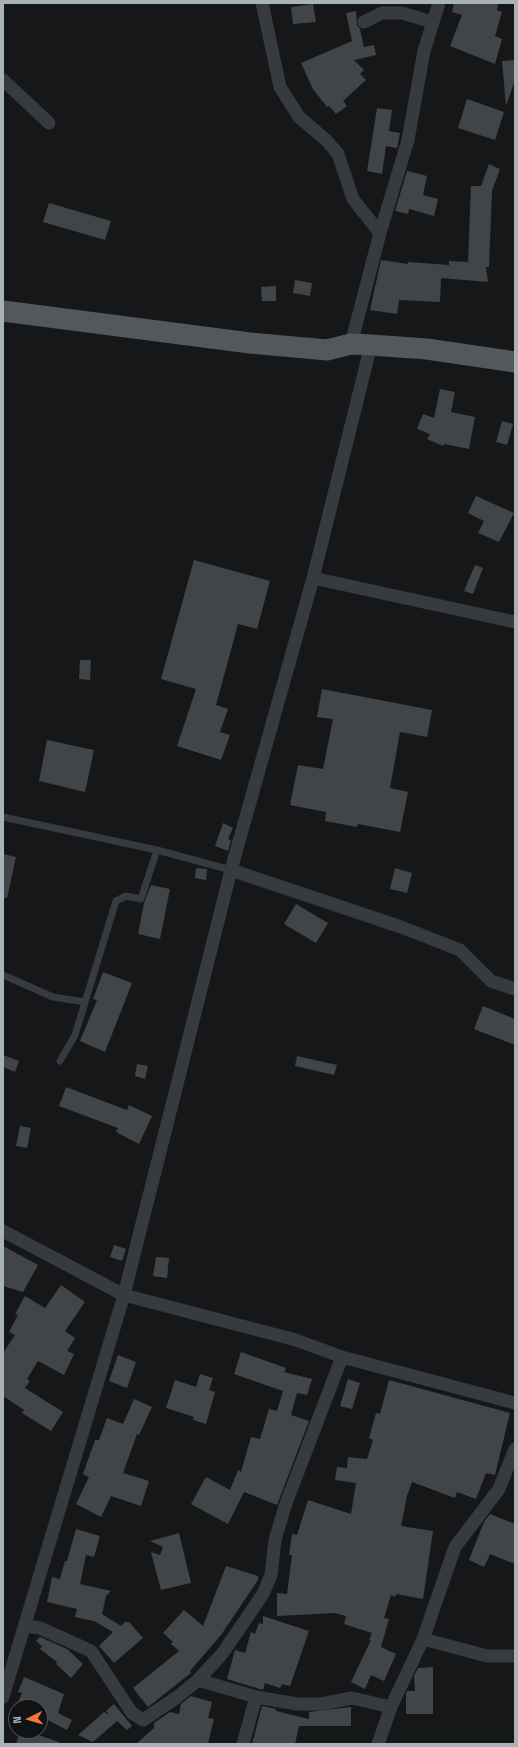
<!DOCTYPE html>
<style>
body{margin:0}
#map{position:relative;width:518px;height:1747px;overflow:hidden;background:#161718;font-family:"Space Grotesk",sans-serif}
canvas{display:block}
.frame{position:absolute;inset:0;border:4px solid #a8b2b9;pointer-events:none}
.north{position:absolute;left:8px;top:1699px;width:40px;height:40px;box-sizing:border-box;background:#111213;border:1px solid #4d5255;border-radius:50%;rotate:265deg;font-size:11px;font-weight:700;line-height:16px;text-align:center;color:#a8b2b9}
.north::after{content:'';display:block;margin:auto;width:14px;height:18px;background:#f47833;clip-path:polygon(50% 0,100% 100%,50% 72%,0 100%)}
</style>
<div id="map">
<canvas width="518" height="1747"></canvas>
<div class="frame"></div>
<div class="north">N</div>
</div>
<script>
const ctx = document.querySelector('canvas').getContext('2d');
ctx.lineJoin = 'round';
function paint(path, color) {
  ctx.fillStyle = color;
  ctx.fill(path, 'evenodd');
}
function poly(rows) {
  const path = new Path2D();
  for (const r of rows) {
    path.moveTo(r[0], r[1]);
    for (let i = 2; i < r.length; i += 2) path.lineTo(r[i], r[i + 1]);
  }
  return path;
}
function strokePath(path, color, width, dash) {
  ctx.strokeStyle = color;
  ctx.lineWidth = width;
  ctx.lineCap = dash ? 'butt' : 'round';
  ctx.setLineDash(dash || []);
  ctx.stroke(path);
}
paint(poly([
 [454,3,498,3,497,10,502,12,495,36,502,39,495,64,450,46,462,15,452,12],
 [313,4,316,22,293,24,291,7],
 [356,11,357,25,360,29,364,47,374,45,376,55,354,60,364,70,360,74,366,80,343,101,347,106,336,114,329,106,327,107,313,89,301,63,352,41,346,13],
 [515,60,515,80,506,106,502,61],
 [467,99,504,112,495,140,458,128],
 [377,108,392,110,389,131,400,133,397,148,386,146,382,174,367,171],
 [489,164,500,169,492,191,489,267,486,267,488,282,441,278,440,302,399,300,397,314,370,310,381,260,408,264,408,262,449,265,449,261,468,262,471,186,481,186],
 [407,171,427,176,423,195,438,199,434,216,409,209,408,214,395,211],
 [49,203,111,221,105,240,43,222],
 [295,280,312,283,310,296,293,293],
 [276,286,276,301,262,301,261,287],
 [440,389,455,392,451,412,475,417,469,449,444,444,443,446,427,439,430,434,417,429,423,414,434,418],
 [502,421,513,424,507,445,496,442],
 [476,496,514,513,499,542,478,533,484,521,468,513],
 [194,560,270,581,257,629,238,624,216,705,228,709,220,732,230,735,221,760,177,746,196,689,161,679],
 [475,565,483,568,473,594,464,591],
 [80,660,91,660,90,680,79,679],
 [322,689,432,710,427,737,400,732,390,788,408,792,400,832,358,824,357,827,325,821,326,812,290,805,298,765,323,769,333,719,317,717],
 [47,740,94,750,85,792,39,781],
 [223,823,233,828,228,839,231,840,228,851,215,846],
 [3,854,16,857,7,898,3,897],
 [196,868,207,869,206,880,195,878],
 [395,868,412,873,407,893,390,889],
 [151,885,170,889,160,939,138,934,144,903],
 [296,904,328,923,316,943,284,924],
 [103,972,132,983,105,1052,80,1041,97,1000,93,999],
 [483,1006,515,1019,515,1045,474,1029],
 [3,1055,19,1061,15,1072,3,1067],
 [297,1056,337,1065,334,1075,295,1066],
 [137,1064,148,1066,145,1079,135,1076],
 [66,1087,127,1110,129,1105,152,1116,139,1144,116,1132,118,1128,59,1106],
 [20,1126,31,1128,27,1148,16,1146],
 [114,1245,126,1249,122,1261,110,1257],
 [3,1246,38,1265,23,1292,3,1286],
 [156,1257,169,1258,167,1278,153,1276],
 [61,1285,85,1302,65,1331,75,1338,67,1351,74,1354,64,1375,38,1361,27,1379,30,1381,25,1388,63,1412,51,1431,22,1413,24,1410,3,1396,3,1353,15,1335,9,1332,18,1315,15,1314,25,1296,45,1308],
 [241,1352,286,1368,284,1372,312,1379,307,1395,297,1393,291,1415,309,1421,277,1505,244,1492,228,1524,191,1504,206,1477,230,1490,238,1470,241,1472,251,1437,260,1439,269,1409,277,1411,283,1391,234,1374],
 [118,1355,136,1362,127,1388,109,1381],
 [200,1374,213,1378,209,1390,215,1392,206,1424,193,1420,194,1417,166,1408,175,1380,196,1387],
 [348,1379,360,1383,352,1409,340,1406],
 [389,1380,510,1413,495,1475,486,1473,476,1499,457,1492,455,1498,412,1482,407,1496,401,1526,433,1531,423,1599,396,1594,395,1597,391,1595,384,1618,389,1619,381,1647,396,1654,384,1681,371,1675,365,1689,351,1682,371,1640,369,1640,372,1633,344,1624,346,1616,335,1613,277,1616,277,1593,287,1594,292,1555,289,1555,292,1534,297,1535,308,1500,351,1514,356,1483,335,1480,337,1467,347,1468,348,1457,367,1459,373,1440,369,1438,376,1413,380,1414],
 [134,1399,152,1407,139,1435,137,1434,123,1473,149,1481,141,1506,111,1496,101,1517,76,1504,89,1477,83,1474,95,1440,99,1440,107,1418,123,1424],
 [490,1514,515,1524,515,1564,490,1554,484,1567,469,1560,484,1522],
 [76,1529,100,1536,94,1557,86,1555,80,1584,111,1591,106,1596,102,1614,121,1626,125,1622,129,1622,143,1638,114,1663,99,1646,113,1632,94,1621,75,1617,77,1609,47,1602,52,1577,60,1579,65,1561,67,1561],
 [179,1533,191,1583,161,1590,151,1552,160,1555,163,1547,150,1541],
 [226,1566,258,1576,258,1580,221,1635,190,1671,191,1673,148,1707,133,1688,179,1651,171,1644,173,1642,163,1633,184,1610,203,1626],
 [263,1616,309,1631,290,1686,282,1684,280,1688,265,1683,263,1690,227,1679,235,1650,245,1653,251,1632,255,1634,259,1623,263,1624],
 [40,1637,67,1649,83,1664,71,1678,56,1664,57,1662,40,1649,42,1646,36,1641],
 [433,1667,433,1714,406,1714,406,1694,407,1691,415,1691,414,1676,418,1668],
 [24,1677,64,1694,58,1713,72,1720,67,1730,40,1716,40,1707,16,1707,22,1693,18,1692],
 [191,1696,212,1702,208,1718,214,1719,208,1744,136,1744,154,1728,154,1723,170,1712,179,1714,181,1704],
 [114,1704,132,1726,127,1730,117,1721,93,1742,78,1735,104,1712,110,1715,106,1711],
 [262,1706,276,1709,276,1711,309,1719,309,1712,351,1707,351,1726,299,1726,295,1744,252,1744],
 [20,1731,26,1731,59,1742,58,1744,16,1744]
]), '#424548');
strokePath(poly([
 [3,817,157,850,231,870],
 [3,975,53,997,85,1002],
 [60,1061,75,1035,116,901,126,896,141,899,157,850]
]), '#373a3e', 7);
strokePath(poly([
 [262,3,280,87,299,117,327,141,338,154,353,199,380,233],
 [364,22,382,13,402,13,432,22],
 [3,80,49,123],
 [351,344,380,233,408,140,424,51,439,3],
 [313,578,515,622],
 [231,870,401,927,460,950,491,981,515,989],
 [3,1231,124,1295,296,1340,342,1357,515,1403],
 [26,1626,40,1628,91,1651,132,1713,143,1720,176,1698,198,1680,222,1654,263,1594,271,1575,275,1540,285,1506,342,1357],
 [423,1639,487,1656,515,1656],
 [198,1680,256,1697,297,1704,321,1704,352,1698,391,1707],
 [3,1697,124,1295,231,870,313,578,371,345],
 [243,1744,256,1697],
 [378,1744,391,1707,423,1639,455,1547,499,1489,515,1449]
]), '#373a3e', 13);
strokePath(poly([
 [3,311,250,343,327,350,351,344,371,345,427,349,515,362]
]), '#53585d', 21);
</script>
